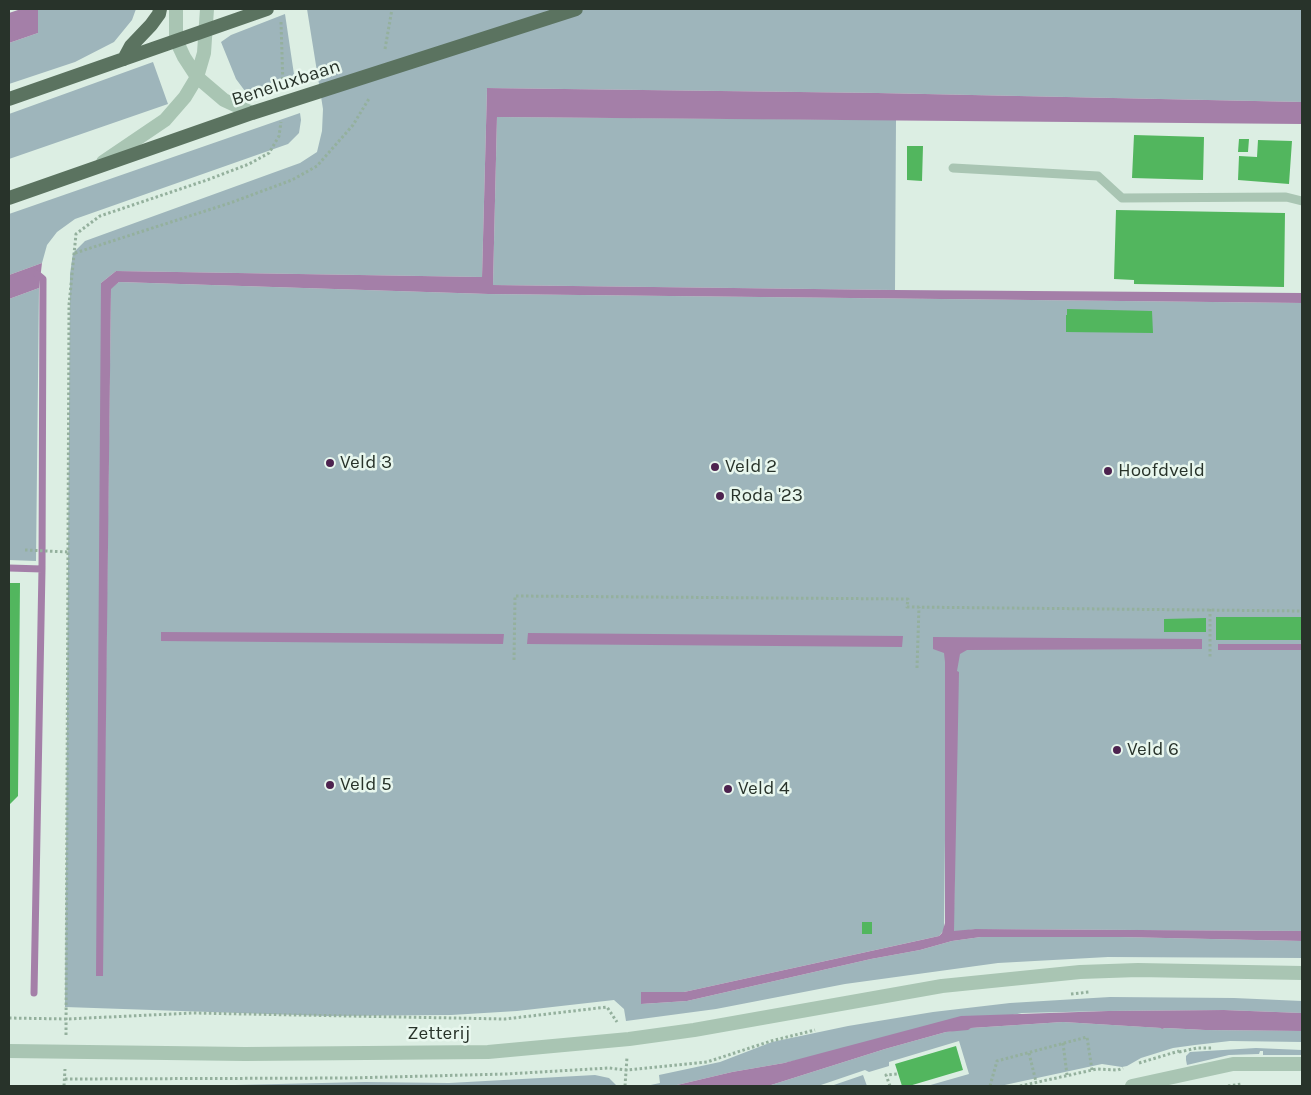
<!DOCTYPE html>
<style>
body{margin:0}
#map{position:relative;width:1311px;height:1095px;overflow:hidden;background:#dceee3;font-family:Karla,sans-serif}
canvas{display:block}
.frame{position:absolute;inset:0;border:10px solid #28332a;pointer-events:none}
</style>
<div id="map">
<canvas width="1311" height="1095"></canvas>
<div class="frame"></div>
</div>
<script>
const ctx = document.querySelector('canvas').getContext('2d');
ctx.lineJoin = 'round';
function paint(path, color) {
  ctx.fillStyle = color;
  ctx.fill(path, 'evenodd');
}
function poly(rows) {
  const path = new Path2D();
  for (const r of rows) {
    path.moveTo(r[0], r[1]);
    for (let i = 2; i < r.length; i += 2) path.lineTo(r[i], r[i + 1]);
  }
  return path;
}
function strokePath(path, color, width, dash) {
  ctx.strokeStyle = color;
  ctx.lineWidth = width;
  ctx.lineCap = dash ? 'butt' : 'round';
  ctx.setLineDash(dash || []);
  ctx.stroke(path);
}
function drawText(font, color, halo, rows, align = 'center') {
  ctx.font = font + ' Karla,sans-serif';
  ctx.lineWidth = 5;
  ctx.setLineDash([]);
  ctx.textBaseline = 'middle';
  ctx.strokeStyle = halo;
  ctx.fillStyle = color;
  for (const [text, x, y, turn = 0] of rows) {
    ctx.save();
    ctx.translate(x, y);
    ctx.rotate((+turn || 0) * Math.PI / 180);
    ctx.textAlign = isNaN(turn) ? turn : align;
    if (halo) ctx.strokeText(text, 0, 0);
    ctx.fillText(text, 0, 0);
    ctx.restore();
  }
}
paint(poly([
 [38,9,136,9,132,20,114,42,75,62,9,84,9,43,38,33],
 [307,9,1302,9,1302,102,878,93,487,88,482,277,116,271,101,283,102,976,111,288,119,282,488,294,1302,303,1302,931,975,929,956,932,954,931,954,909,955,840,945,840,944,930,939,936,684,992,641,992,641,1004,687,1001,871,959,920,950,952,941,981,937,1120,937,1302,941,1302,958,1108,957,998,963,845,984,716,1009,626,1021,624,1009,614,1000,517,1011,451,1015,326,1016,65,1007,70,274,73,253,85,241,300,163,317,152,322,131,323,109],
 [285,14,295,81,259,93,245,91,236,79,221,42,231,35],
 [153,62,168,104,9,159,9,114],
 [300,113,301,120,299,133,288,144,75,219,57,232,47,245,42,263,9,275,9,214],
 [497,117,896,120,895,290,493,285],
 [39,288,36,561,9,560,9,299],
 [1110,997,1234,998,1302,1001,1302,1013,1224,1010,1108,1011,1022,1013,784,1063,732,1072,677,1085,676,1086,646,1086,660,1083,659,1075,720,1062,772,1042,848,1026,933,1012,1010,1003],
 [1063,1022,1162,1028,1162,1029,1166,1028,1205,1030,1302,1031,1302,1042,1230,1041,1195,1045,1173,1048,1141,1058,1127,1066,1122,1067,1102,1064,1000,1086,927,1086,969,1074,959,1041,889,1062,889,1066,869,1072,865,1070,818,1086,768,1086,885,1049,946,1032,971,1028],
 [1256,1048,1302,1050,1302,1055,1263,1055,1263,1051,1260,1051,1259,1054,1229,1055,1187,1065,1186,1060,1186,1056,1190,1052],
 [595,1075,609,1078,617,1086,192,1086,365,1082,449,1083],
 [863,1075,867,1086,831,1086]
]), '#9eb5bb');
paint(poly([
 [21,9,38,9,38,33,9,43,9,13],
 [487,88,878,93,1302,102,1302,124,497,117,493,285,895,290,1302,293,1302,303,488,294,119,282,111,289,103,976,96,976,101,283,116,271,482,277],
 [42,263,39,288,9,299,9,275],
 [161,632,504,634,503,644,161,641],
 [528,633,903,636,902,647,527,644],
 [933,637,1202,639,1202,649,967,650,960,654,957,671,959,672,954,931,975,929,1302,931,1302,941,1120,937,981,937,952,941,920,950,871,959,687,1001,641,1004,641,992,684,992,921,940,939,936,942,933,945,923,945,662,944,653,933,649],
 [1218,644,1302,644,1302,650,1218,650],
 [1224,1010,1302,1013,1302,1031,1205,1030,1166,1028,1162,1029,1161,1028,1063,1022,971,1028,968,1030,946,1032,885,1049,768,1086,676,1086,677,1085,732,1072,784,1063,961,1016,1108,1011]
]), '#a47fa8');
strokePath(poly([
 [37,274,43,279,42,569],
 [9,568,42,569,34,993]
]), '#a47fa8', 7);
paint(poly([
 [1134,135,1204,137,1203,180,1132,178],
 [1239,139,1249,139,1248,152,1238,152],
 [1258,140,1292,141,1289,184,1238,180,1239,156,1257,157],
 [907,146,923,146,922,181,907,180],
 [1116,210,1285,213,1284,287,1134,284,1134,280,1114,279],
 [1067,309,1152,311,1153,333,1066,332,1066,315,1067,315],
 [9,583,20,583,18,796,9,805],
 [1216,617,1302,617,1302,640,1216,640],
 [1206,618,1206,632,1164,632,1164,619],
 [862,922,872,922,872,934,862,934],
 [956,1046,963,1070,909,1086,902,1086,895,1064]
]), '#52b65e');
strokePath(poly([
 [281,22,283,86],
 [385,49,392,9],
 [75,253,230,203,292,180,317,166,353,125,370,97],
 [25,550,68,552],
 [1210,609,1210,658],
 [514,660,515,596,908,599,907,607,1302,611],
 [917,668,919,607],
 [1071,994,1089,992],
 [9,1018,67,1019,193,1013,505,1019,607,1007,617,1022],
 [66,1035,69,305,76,234,100,216,207,180,249,164,269,153,279,136,281,122],
 [1063,1043,1067,1075],
 [1179,1052,1197,1048,1212,1048],
 [1029,1053,1036,1082],
 [1139,1063,1179,1051],
 [65,1079,350,1078,506,1074,609,1068,626,1070,707,1062,771,1041,815,1030],
 [64,1086,65,1069],
 [625,1086,627,1057],
 [890,1086,886,1075,898,1074],
 [990,1086,997,1061,1087,1037,1092,1070],
 [1020,1086,1097,1069,1118,1070,1123,1068],
 [1228,1086,1242,1084]
]), '#94b09d', 3, [2.5, 2.5]);
strokePath(poly([
 [953,168,1098,176,1122,198,1286,197,1302,201]
]), '#a9c5b3', 9);
strokePath(poly([
 [1132,1086,1233,1064,1302,1064]
]), '#a9c5b3', 14);
strokePath(poly([
 [176,9,176,40,184,57,197,77,224,100,252,113],
 [103,162,165,120,185,97,197,77,204,53,207,9],
 [9,1051,245,1054,488,1052,629,1039,694,1030,942,986,1080,972,1138,970,1302,973]
]), '#a9c5b3', 14);
strokePath(poly([
 [124,59,131,46,151,25,159,14,160,9],
 [9,99,267,9],
 [9,198,252,113,576,9]
]), '#5b7360', 14);
for (const [x, y, r, color] of [
 [330,463,5,"#4d234f"],
 [715,467,5,"#4d234f"],
 [1108,471,5,"#4d234f"],
 [720,496,5,"#4d234f"],
 [1117,750,5,"#4d234f"],
 [330,785,5,"#4d234f"],
 [728,789,5,"#4d234f"]
]) {
  const dot = new Path2D();
  dot.arc(x, y, r, 0, 2 * Math.PI);
  ctx.fillStyle = color;
  ctx.fill(dot);
  strokePath(dot, '#e8f7ee', 2);
}
drawText('19px', '#28332a', '#e8f7ee', [
 ["Beneluxbaan",286,83,-18],
 ["Zetterij",439,1034]
]);
drawText('19px', '#28332a', '#e8f7ee', [
 ["Veld 3",340,463],
 ["Veld 2",725,467],
 ["Hoofdveld",1118,471],
 ["Roda '23",730,496],
 ["Veld 6",1127,750],
 ["Veld 5",340,785],
 ["Veld 4",738,789]
], 'left');
</script>
